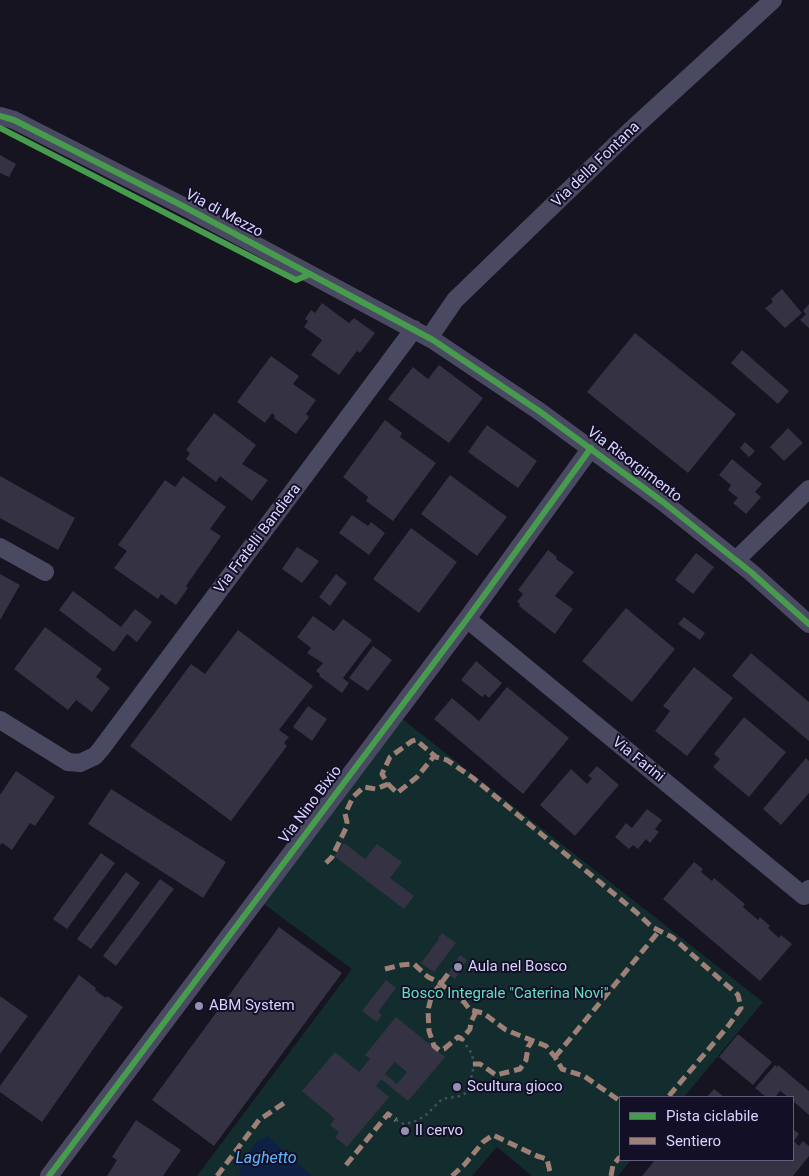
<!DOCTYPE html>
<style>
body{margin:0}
#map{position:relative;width:809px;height:1176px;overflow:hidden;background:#161421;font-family:Roboto,sans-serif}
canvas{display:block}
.legend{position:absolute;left:619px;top:1096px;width:175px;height:65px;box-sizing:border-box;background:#130f26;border:1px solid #625e7d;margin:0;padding:6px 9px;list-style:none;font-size:15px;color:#d9d4ff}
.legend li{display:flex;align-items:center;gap:10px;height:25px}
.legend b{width:25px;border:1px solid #625e7d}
</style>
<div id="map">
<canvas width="809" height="1176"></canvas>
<ul class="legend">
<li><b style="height:6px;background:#469c4c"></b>Pista ciclabile</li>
<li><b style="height:6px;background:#9e8076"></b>Sentiero</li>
</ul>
</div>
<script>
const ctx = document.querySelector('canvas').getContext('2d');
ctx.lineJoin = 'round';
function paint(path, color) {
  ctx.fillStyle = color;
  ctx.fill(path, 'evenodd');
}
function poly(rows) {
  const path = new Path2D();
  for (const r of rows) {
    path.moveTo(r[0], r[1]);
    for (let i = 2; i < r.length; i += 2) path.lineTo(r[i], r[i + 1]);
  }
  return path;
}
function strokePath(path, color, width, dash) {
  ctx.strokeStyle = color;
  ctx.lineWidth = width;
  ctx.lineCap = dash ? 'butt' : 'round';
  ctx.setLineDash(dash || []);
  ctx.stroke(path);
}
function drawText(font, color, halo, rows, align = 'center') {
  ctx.font = font + ' Roboto,sans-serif';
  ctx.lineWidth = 4;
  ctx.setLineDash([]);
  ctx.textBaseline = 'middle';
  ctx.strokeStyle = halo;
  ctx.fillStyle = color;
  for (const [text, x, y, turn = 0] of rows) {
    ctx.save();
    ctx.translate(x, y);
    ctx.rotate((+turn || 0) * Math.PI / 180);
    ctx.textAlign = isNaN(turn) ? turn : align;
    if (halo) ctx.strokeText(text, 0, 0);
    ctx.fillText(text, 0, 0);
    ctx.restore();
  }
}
paint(poly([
 [401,718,763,1002,684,1097,620,1097,620,1160,631,1160,618,1176,532,1176,497,1147,472,1176,197,1176,352,969,261,902]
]), '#132c2d');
paint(poly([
 [268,1136,289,1156,312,1176,241,1176,239,1171,250,1151,257,1141]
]), '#0d2144');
paint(poly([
 [0,155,16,164,9,177,0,173],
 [782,289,802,313,785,328,765,308,773,302,771,299],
 [322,303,349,323,354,318,375,333,360,353,357,351,339,375,311,355,322,340,304,327,308,321,305,319,311,310,315,313],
 [809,304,809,328,800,320,806,314,803,311],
 [635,333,736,414,688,473,587,392],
 [742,350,789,391,778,404,731,363],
 [271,356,299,376,293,384,316,400,306,414,309,417,296,434,274,418,275,416,272,413,265,423,237,402],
 [439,365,483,398,449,443,388,399,413,367,428,379],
 [214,413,256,445,242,464,268,480,252,501,220,476,216,482,186,459,190,453,186,450],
 [385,420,402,433,400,437,436,463,393,521,366,501,368,497,343,477],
 [487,425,537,461,518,488,468,452],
 [788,428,803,443,784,461,770,447],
 [745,442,755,451,749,457,740,448],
 [732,459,762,484,755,492,761,497,746,514,733,503,738,498,728,490,731,485,719,475],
 [450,475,507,517,477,556,421,514],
 [0,476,75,518,58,550,0,518],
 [183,476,226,507,210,529,221,536,186,586,188,588,176,605,161,594,158,599,114,568,127,551,118,545,165,480,175,487],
 [352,515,368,526,371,522,385,533,369,555,339,533],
 [411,528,457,562,419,613,373,579],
 [297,547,319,561,302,583,282,569],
 [548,550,557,557,556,559,574,572,555,596,573,609,555,634,519,606,520,604,517,602,523,594,518,590],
 [696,553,714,567,693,594,675,580],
 [0,574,20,585,0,620],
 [336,574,347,583,330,606,319,597],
 [73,591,121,627,135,609,152,622,137,642,127,634,114,652,59,610],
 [626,608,675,649,632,702,582,661],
 [313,616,334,631,343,619,372,640,343,678,349,683,342,693,319,676,320,674,316,671,323,663,307,653,311,648,297,637],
 [684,617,705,633,700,640,678,624],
 [45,627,102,669,96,677,110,688,92,712,76,700,68,710,14,669],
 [238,630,313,686,279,730,289,737,284,743,287,746,231,821,130,746,191,664,205,674],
 [373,646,392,660,368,691,349,678],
 [751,653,809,702,809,741,732,676],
 [476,661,502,683,489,698,485,694,482,697,461,680],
 [694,667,733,698,687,756,655,731,670,711,663,706],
 [507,687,569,738,523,794,434,719,452,698,479,721],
 [308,706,327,719,312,741,293,727],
 [744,717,786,752,749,797,713,767,720,759,714,754],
 [806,758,809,761,809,793,781,825,763,809],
 [597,766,619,785,575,836,540,805,571,769,587,784,592,778,588,776],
 [16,771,55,797,35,826,30,823,12,850,2,843,0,845,0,795],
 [111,789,226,862,203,898,88,824],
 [647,809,662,820,655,829,659,832,650,843,646,839,638,849,633,845,629,849,615,837,626,823,632,828],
 [344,843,365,859,377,844,402,862,390,878,414,896,404,909,334,856],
 [101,853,115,863,67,929,53,919],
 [694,862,703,869,701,872,712,881,714,878,745,904,743,907,758,920,760,917,770,926,768,928,779,938,781,935,792,944,760,981,663,899],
 [126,872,140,883,91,949,77,939],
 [160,879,174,889,116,966,103,956],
 [279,927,342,973,214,1146,152,1100],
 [442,933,456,943,434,972,421,963,439,939,438,938],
 [460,955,467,960,455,979,448,974],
 [79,975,96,988,95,990,106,998,107,996,123,1007,42,1122,0,1092,0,1086],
 [386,980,396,988,378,1012,382,1015,377,1022,362,1011],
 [0,996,28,1016,0,1054],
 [396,1017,445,1057,408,1101,381,1079,376,1086,389,1097,347,1147,335,1137,339,1132,330,1125,335,1119,302,1091,335,1052,359,1072,370,1059,365,1055],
 [395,1062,407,1072,397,1084,385,1074],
 [738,1034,772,1062,753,1085,719,1057],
 [775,1065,777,1067,778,1065,809,1091,809,1115,793,1101,793,1097,788,1097,780,1091,775,1097,766,1097,755,1088],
 [714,1089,724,1097,707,1097],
 [136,1120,181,1150,163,1176,107,1176,117,1160,112,1157],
 [793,1129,799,1134,794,1141,799,1146,803,1141,809,1146,809,1156,793,1176,642,1176,655,1160,793,1160]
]), '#343243');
strokePath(poly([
 [396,1120,404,1124,414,1122,425,1116,442,1099,460,1096,468,1092,474,1065,472,1054,462,1039]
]), '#44505f', 2.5, [2.5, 4]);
strokePath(poly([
 [0,116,14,120,181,205,433,340,539,411,663,502,752,573,809,624],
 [429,338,455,300,629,132,773,0],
 [0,547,45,572],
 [736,560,809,489],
 [467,619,804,896,809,889],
 [0,720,68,762,80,763,95,756,101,749,414,329],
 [49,1176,467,619,591,448]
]), '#4a4962', 18);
strokePath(poly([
 [388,784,397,793,417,777,435,755],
 [326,863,332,857,346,828,347,822,345,814,353,797,364,787,376,789,388,784,382,774,390,757,412,741,416,740,436,757,447,760,473,778,636,912,652,927,672,937,738,995,741,1008,729,1025,668,1097],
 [385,969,401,965,414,964,428,977,440,983,448,990,464,1002,470,1010,483,1013,506,1030,546,1046,555,1057,562,1069,584,1076,620,1101],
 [448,974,436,990,431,998,428,1010,429,1031,434,1046,439,1050,444,1049,458,1037,462,1039,470,1029,471,1022,476,1012],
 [555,1057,660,930],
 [473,1064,480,1064,496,1075,520,1069,526,1060,528,1047,532,1041],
 [346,1165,388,1114,396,1120],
 [217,1176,259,1120,284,1103],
 [452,1176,465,1164,483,1142,493,1135,537,1156,547,1159,551,1176],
 [611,1176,613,1165,620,1157]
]), '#9e8076', 5, [10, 5]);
strokePath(poly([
 [0,116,14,120,181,205,433,340,539,411,663,502,752,573,809,624],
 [0,128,296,280,310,274],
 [49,1176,467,619,591,448]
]), '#469c4c', 6);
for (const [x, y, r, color] of [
 [458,967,5,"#9591b1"],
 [199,1006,5,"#9591b1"],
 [457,1087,5,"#9591b1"],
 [405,1131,5,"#9591b1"]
]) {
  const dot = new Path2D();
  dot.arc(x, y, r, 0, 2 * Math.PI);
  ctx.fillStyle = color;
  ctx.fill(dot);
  strokePath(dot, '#130f26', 2);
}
drawText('15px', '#d9d4ff', '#130f26', [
 ["Via della Fontana",596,165,-44],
 ["Via di Mezzo",224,214,28],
 ["Via Risorgimento",634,465,37],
 ["Via Fratelli Bandiera",258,539,-53],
 ["Via Farini",638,760,39],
 ["Via Nino Bixio",311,805,-53]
]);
drawText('15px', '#d9d4ff', '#130f26', [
 ["Aula nel Bosco",468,967],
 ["ABM System",209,1006],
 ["Scultura gioco",467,1087],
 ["Il cervo",415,1131]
], 'left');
drawText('15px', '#5fe0c0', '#130f26', [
 ["Bosco Integrale \"Caterina Novi\"",505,994]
]);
drawText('italic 16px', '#62b6ff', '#130f26', [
 ["Laghetto",266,1159]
]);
</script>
